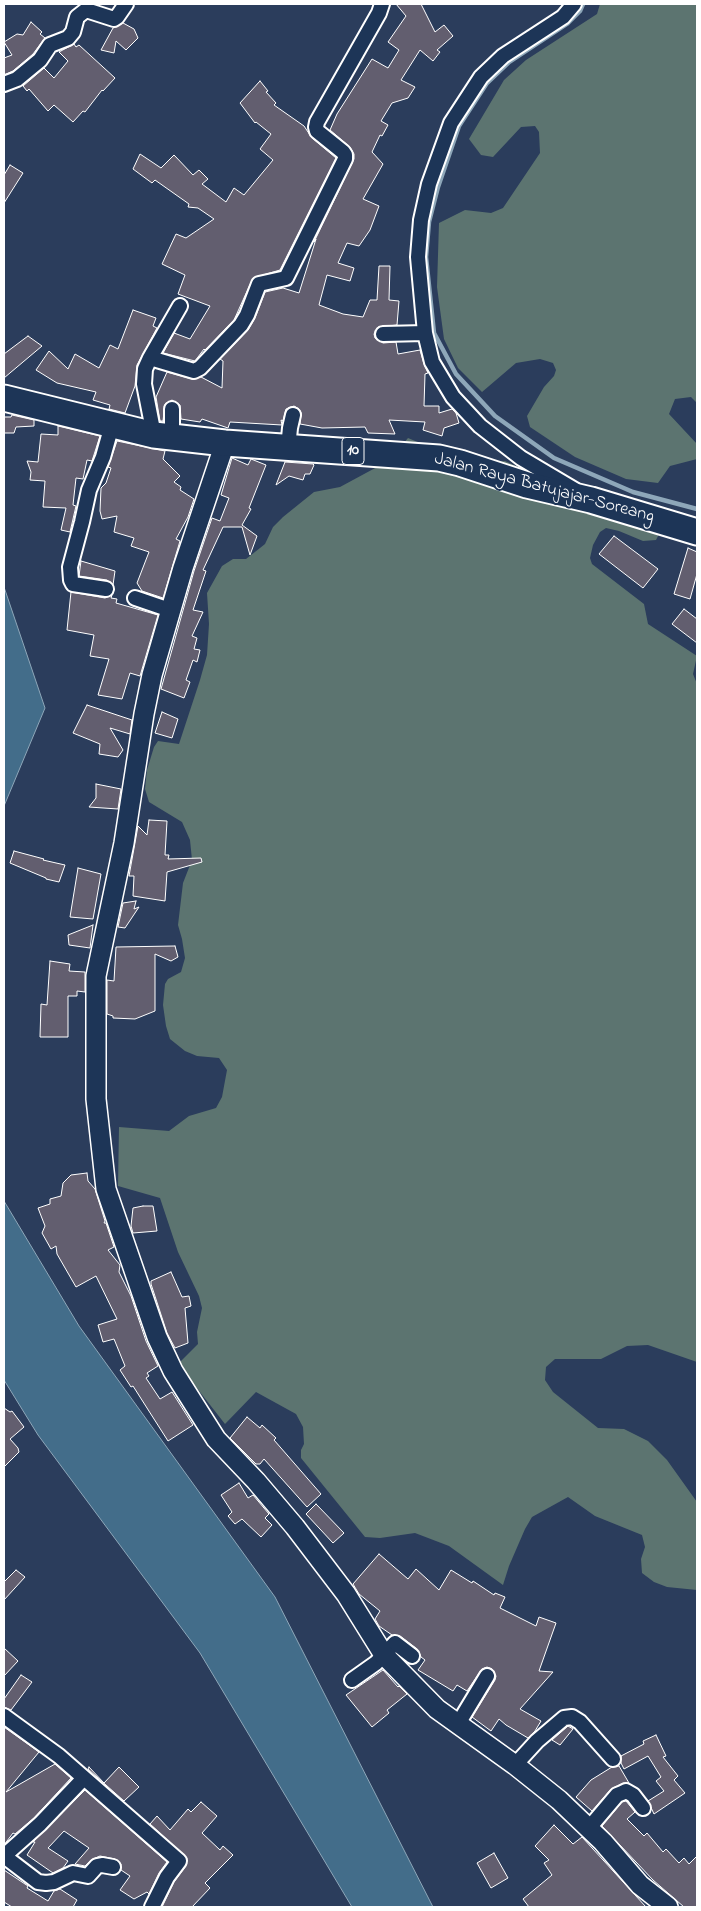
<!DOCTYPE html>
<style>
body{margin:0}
#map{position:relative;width:701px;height:1911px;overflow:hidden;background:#2b3d5c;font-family:"Indie Flower",sans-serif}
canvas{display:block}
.frame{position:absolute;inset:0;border:5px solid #fff;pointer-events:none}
</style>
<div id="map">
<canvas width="701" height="1911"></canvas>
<div class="frame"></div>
</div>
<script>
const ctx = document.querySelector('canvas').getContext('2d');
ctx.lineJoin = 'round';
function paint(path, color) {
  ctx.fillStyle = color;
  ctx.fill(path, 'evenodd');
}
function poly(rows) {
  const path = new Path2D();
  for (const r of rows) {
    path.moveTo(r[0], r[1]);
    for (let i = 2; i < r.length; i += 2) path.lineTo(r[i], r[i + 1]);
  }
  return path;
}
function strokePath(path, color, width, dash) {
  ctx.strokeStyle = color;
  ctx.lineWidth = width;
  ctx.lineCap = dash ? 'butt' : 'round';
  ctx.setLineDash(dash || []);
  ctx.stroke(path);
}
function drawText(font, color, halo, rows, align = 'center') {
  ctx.font = font + ' "Indie Flower",sans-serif';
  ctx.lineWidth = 4;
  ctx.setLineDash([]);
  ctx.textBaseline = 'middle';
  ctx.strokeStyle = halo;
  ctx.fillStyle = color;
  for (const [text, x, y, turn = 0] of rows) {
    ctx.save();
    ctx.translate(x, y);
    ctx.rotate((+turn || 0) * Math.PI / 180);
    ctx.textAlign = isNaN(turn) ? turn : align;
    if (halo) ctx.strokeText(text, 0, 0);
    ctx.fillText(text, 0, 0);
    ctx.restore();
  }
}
paint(poly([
 [600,4,697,4,697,403,691,397,675,399,669,414,697,444,697,459,670,466,658,483,626,479,575,457,530,427,527,416,544,387,554,376,556,370,553,363,540,359,516,363,482,392,458,368,444,339,437,287,439,223,465,210,491,213,503,208,540,153,539,132,535,126,521,127,493,157,481,155,469,139,504,80,526,60,597,14],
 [408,438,420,443,429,453,453,467,505,461,660,532,656,540,643,541,619,531,606,528,600,532,593,545,590,558,592,564,644,604,648,624,697,656,693,674,697,684,697,1362,648,1345,627,1346,601,1359,555,1359,546,1367,545,1380,553,1392,598,1428,624,1429,648,1441,667,1460,697,1502,697,1590,667,1587,654,1582,642,1573,641,1559,645,1547,642,1535,595,1516,568,1497,532,1517,525,1529,509,1566,503,1585,449,1546,415,1533,380,1538,365,1537,301,1458,301,1450,304,1444,303,1427,296,1414,256,1392,225,1424,178,1364,198,1344,197,1332,202,1308,199,1296,178,1252,160,1198,118,1186,119,1127,169,1131,189,1116,216,1108,222,1097,227,1070,219,1058,197,1056,185,1051,170,1039,166,1026,163,1005,165,984,168,979,181,972,185,958,182,939,178,925,183,883,192,860,190,840,182,822,149,802,145,789,147,770,154,747,158,741,179,744,200,680,207,655,209,624,207,593,222,566,233,559,246,559,260,548,265,544,273,527,283,517,314,492,340,487,390,460]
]), '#5c7470');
const water = poly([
 [4,587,45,708,4,806,4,587],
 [4,1201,79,1326,275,1597,433,1907,352,1907,200,1653,38,1435,4,1380,4,1201]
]);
paint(water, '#436d8a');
strokePath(water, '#8ea7b9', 1);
strokePath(poly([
 [583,4,580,11,568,23,509,62,487,83,459,126,438,187,429,222,426,257,434,333,456,374,495,416,554,458,633,492,697,509]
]), '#8ea7b9', 4.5);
const building = poly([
 [396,4,421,4,435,32,444,25,453,36,437,50,440,52,433,61,420,50,401,80,415,87,408,98,392,103,381,121,388,125,382,136,380,135,372,152,383,164,363,199,379,206,370,230,359,246,347,243,338,263,354,268,350,281,327,275,319,305,343,314,363,317,370,300,377,300,379,266,390,266,389,300,399,301,397,325,378,327,374,334,375,338,383,343,396,342,398,354,420,350,424,364,428,373,425,374,424,406,439,406,439,413,452,409,456,413,459,423,444,428,442,436,423,430,425,422,389,420,395,434,368,433,365,427,322,428,300,424,301,413,299,409,294,406,286,409,283,421,281,420,282,425,230,422,228,428,202,419,200,422,181,419,180,405,172,400,165,404,163,421,160,421,156,397,167,372,192,379,201,377,222,388,223,361,220,359,248,330,255,318,265,292,283,288,299,293,316,239,314,242,354,159,354,154,350,147,330,130,337,114,372,59,388,68,399,50,388,42,406,16,396,4],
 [31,22,42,32,40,34,45,38,33,54,13,71,4,75,4,58,12,55,4,42,17,34,23,35,31,22],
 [123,23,134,29,138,38,126,50,116,41,114,53,101,50,113,28,123,23],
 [74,44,76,47,79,45,115,78,103,91,102,90,85,112,83,111,73,122,54,105,48,111,29,89,27,91,23,86,44,68,54,78,68,61,59,52,74,44],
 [260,81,268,91,266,92,276,103,274,105,304,126,312,138,336,158,280,270,253,278,234,320,205,350,204,349,195,361,163,353,174,333,190,339,210,306,178,294,185,275,162,264,176,234,186,238,214,219,198,208,188,207,189,204,155,180,152,183,133,169,140,154,161,168,174,155,193,175,199,170,208,179,202,184,226,202,234,188,244,195,273,160,260,149,271,134,256,122,255,123,240,103,260,81],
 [10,165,23,173,4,203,4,175,10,165],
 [133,310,156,318,153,326,157,328,137,365,135,386,125,413,109,409,110,405,93,400,96,392,57,383,36,370,49,351,68,369,75,354,99,368,110,345,118,349,133,310],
 [28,336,42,346,4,378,4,354,28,336],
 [12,415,34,420,34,426,16,427,14,433,4,433,4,417,11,417,12,415],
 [58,426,100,436,92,461,87,460,83,479,76,478,73,505,76,506,70,532,61,530,66,508,43,507,45,481,30,480,31,472,27,461,38,462,41,434,58,435,58,426],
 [117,441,165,451,163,459,180,476,174,482,181,487,180,490,194,499,188,517,176,539,180,541,163,598,142,591,137,583,149,552,131,546,134,538,114,532,117,516,102,519,100,511,101,488,106,483,111,468,108,467,117,441],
 [232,458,248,465,251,459,266,465,249,508,251,509,242,525,257,536,250,555,242,527,223,527,203,570,206,571,193,610,203,612,192,636,197,638,194,649,200,650,197,662,193,660,186,680,190,682,184,698,161,689,194,571,212,518,220,521,229,498,221,495,232,458],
 [285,462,313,464,314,465,310,474,305,474,303,480,289,476,276,485,285,462],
 [614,536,658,569,643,588,599,554,614,536],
 [688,548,697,552,697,574,690,599,674,594,688,548],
 [81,561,115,571,113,585,107,580,79,576,81,561],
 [71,592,105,598,112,595,111,598,117,599,116,603,158,615,140,676,130,673,122,699,98,695,109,659,90,656,94,635,67,630,71,592],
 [684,609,697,619,697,643,672,624,684,609],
 [87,705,132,720,130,734,110,728,123,750,118,757,99,754,100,744,73,733,87,705],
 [162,712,178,719,172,738,155,733,162,712],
 [96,784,121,789,118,809,89,807,96,798,96,784],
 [149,820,167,821,165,855,169,855,168,859,201,858,202,862,167,872,165,901,133,896,134,876,129,876,138,826,147,835,149,820],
 [14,851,44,859,43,860,65,865,59,882,46,879,46,878,10,863,14,851],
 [78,868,101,874,93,919,70,917,78,868],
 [136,901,134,909,139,907,125,928,118,927,123,903,136,901],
 [93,925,90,948,69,945,68,935,93,925],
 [175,946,178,957,171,961,155,954,155,1011,135,1019,113,1018,113,1016,107,1014,107,980,114,981,116,947,175,946],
 [50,961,70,964,69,971,85,972,85,992,77,991,77,996,68,996,68,1037,40,1037,41,1004,47,1005,50,961],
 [87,1173,88,1181,95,1189,105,1221,104,1223,106,1223,114,1247,108,1250,120,1265,119,1272,131,1296,146,1341,158,1366,147,1373,149,1376,146,1378,160,1399,172,1392,193,1425,168,1441,133,1386,131,1387,120,1370,125,1366,114,1339,103,1342,98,1325,117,1319,96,1276,76,1287,57,1254,56,1246,51,1249,42,1233,45,1226,38,1208,50,1204,50,1199,61,1196,63,1183,71,1175,87,1173],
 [143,1206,153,1206,157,1231,133,1233,131,1226,133,1208,143,1206],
 [171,1272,182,1297,189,1296,191,1306,185,1308,188,1343,175,1348,167,1333,151,1284,151,1281,171,1272],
 [4,1408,10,1412,12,1411,24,1427,10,1439,18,1448,19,1452,4,1467,4,1408],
 [247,1417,260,1428,262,1425,276,1438,274,1440,321,1494,307,1507,264,1459,260,1464,256,1464,230,1438,247,1417],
 [239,1483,248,1498,253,1495,269,1514,265,1518,272,1525,261,1537,242,1519,235,1524,228,1516,232,1512,221,1495,239,1483],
 [316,1504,344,1533,333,1543,306,1514,316,1504],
 [379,1554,408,1579,416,1569,439,1590,451,1570,472,1583,473,1581,494,1595,495,1593,505,1597,500,1608,536,1626,539,1617,556,1623,539,1671,553,1672,520,1709,541,1721,535,1731,528,1738,506,1725,499,1719,491,1731,472,1717,495,1680,496,1676,492,1669,487,1667,482,1669,467,1691,457,1685,453,1691,418,1670,425,1660,421,1657,417,1649,400,1636,392,1635,379,1626,375,1619,380,1611,359,1594,353,1584,379,1554],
 [16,1570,25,1577,4,1600,4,1582,16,1570],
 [4,1648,18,1661,4,1676,4,1648],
 [383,1670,398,1687,399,1686,407,1694,387,1710,389,1713,372,1727,346,1695,383,1670],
 [21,1675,32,1682,11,1710,4,1707,4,1699,21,1675],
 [568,1726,573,1729,560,1745,552,1740,568,1726],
 [4,1727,39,1752,6,1792,55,1764,71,1778,34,1818,15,1834,13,1833,4,1845,4,1727],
 [656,1735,666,1756,663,1757,678,1776,674,1780,685,1793,654,1814,648,1801,664,1791,656,1781,661,1777,648,1756,624,1769,621,1763,621,1756,644,1744,643,1741,656,1735],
 [619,1766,629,1783,623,1783,611,1789,592,1811,576,1797,591,1780,612,1767,619,1766],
 [89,1767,104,1783,119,1767,139,1787,124,1801,88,1769,89,1767],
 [85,1790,167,1862,159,1873,149,1894,147,1892,134,1899,120,1890,130,1876,121,1870,121,1864,115,1859,100,1856,91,1860,85,1866,75,1864,89,1848,64,1831,48,1848,68,1861,63,1868,53,1873,27,1855,35,1842,33,1842,85,1790],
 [626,1801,635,1812,627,1819,644,1836,647,1833,663,1852,666,1849,679,1863,684,1858,689,1864,697,1856,697,1907,684,1907,653,1880,602,1826,622,1802,626,1801],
 [201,1802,217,1816,202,1833,220,1850,223,1846,233,1855,205,1883,210,1888,192,1907,162,1907,174,1882,186,1866,187,1858,150,1824,157,1816,170,1830,188,1809,191,1812,201,1802],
 [554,1825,573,1844,582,1837,646,1907,529,1907,523,1899,552,1875,544,1863,549,1860,535,1846,554,1825],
 [494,1853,508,1878,491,1888,477,1863,494,1853],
 [4,1870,28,1886,27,1888,48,1901,54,1891,60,1889,77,1900,73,1907,12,1907,4,1902,4,1870]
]);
paint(building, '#625e6f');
strokePath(building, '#fff', 1);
const street = poly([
 [574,4,563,17,503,56,481,77,451,123,429,184,421,220,418,257,425,333,432,362,453,397,480,426,521,458,575,490],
 [4,84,17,79,40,60,50,45,68,38,73,32,77,17,86,10,114,19,117,17,126,4],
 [383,334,425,333],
 [150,358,194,371,200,368,241,325,247,315,259,284,286,278,345,159,345,155,343,152,317,131,316,127,317,122,379,13,382,4],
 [172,409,172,437],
 [154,435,144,384,145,369,150,358,180,306],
 [288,448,290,428,293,415],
 [106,589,73,584,71,580,70,567,82,522,89,490,103,457,112,425],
 [135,598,170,610],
 [352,1680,376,1663,395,1643,412,1656],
 [4,1716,59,1756,179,1861,167,1877,152,1907],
 [458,1724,487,1676],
 [515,1765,537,1741,564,1718,572,1717,580,1722,613,1759],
 [589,1828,617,1795,622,1793,626,1791,633,1795,643,1808],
 [4,1856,38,1882,46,1883,54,1882,73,1873,88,1876,97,1866,102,1865,113,1867],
 [4,1856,40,1824,84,1778]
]);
const secondary = poly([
 [225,443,183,568,152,675,144,714,124,843,96,976,96,1099,106,1189,157,1337,173,1371,216,1439,256,1481,295,1527,346,1594,384,1655,437,1709,515,1765,559,1800,603,1842,640,1885,668,1907]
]);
const highway = poly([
 [4,398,154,435,225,443,439,458,460,463,527,485,591,500,697,532]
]);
strokePath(street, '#fff', 18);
strokePath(secondary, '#fff', 22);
strokePath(highway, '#fff', 29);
strokePath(street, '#1d3557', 14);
strokePath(secondary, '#1d3557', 19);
strokePath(highway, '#1d3557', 25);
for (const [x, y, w] of [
 [353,451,22]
]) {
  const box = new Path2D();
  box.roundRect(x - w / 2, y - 13.5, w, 27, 4);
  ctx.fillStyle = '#1d3557';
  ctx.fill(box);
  strokePath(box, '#fff', 1);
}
drawText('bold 16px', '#fff', null, [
 ["10",353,451]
]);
drawText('18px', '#fff', '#1d3557', [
 ["Jalan Raya Batujajar-Soreang",544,489,15]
]);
</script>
